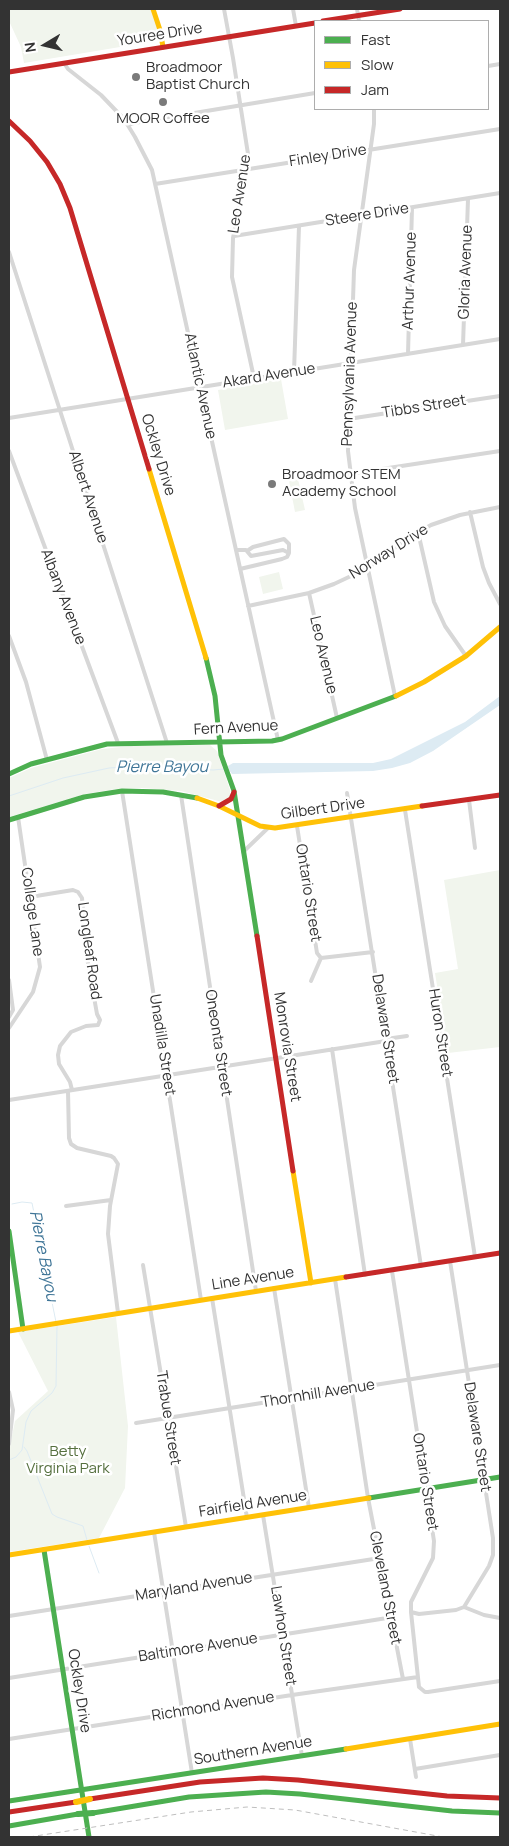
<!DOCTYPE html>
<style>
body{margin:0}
#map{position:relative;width:509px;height:1846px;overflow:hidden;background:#fff;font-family:Manrope,sans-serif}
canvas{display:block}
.frame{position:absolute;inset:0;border:10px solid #333;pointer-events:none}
.legend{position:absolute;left:314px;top:20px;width:175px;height:90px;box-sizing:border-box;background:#fff;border:1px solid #adadad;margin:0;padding:6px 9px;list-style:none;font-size:15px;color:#333}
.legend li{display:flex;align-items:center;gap:10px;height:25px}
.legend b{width:25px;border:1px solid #adadad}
.north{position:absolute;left:20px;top:20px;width:50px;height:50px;-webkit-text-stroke:4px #fff;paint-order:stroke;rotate:261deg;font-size:14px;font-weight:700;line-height:20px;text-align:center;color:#333}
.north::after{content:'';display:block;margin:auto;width:18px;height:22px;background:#333;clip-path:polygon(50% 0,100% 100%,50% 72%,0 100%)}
</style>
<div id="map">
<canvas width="509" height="1846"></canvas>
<div class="frame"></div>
<ul class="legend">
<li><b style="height:6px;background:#4caf50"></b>Fast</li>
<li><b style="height:6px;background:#ffc107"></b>Slow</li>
<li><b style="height:6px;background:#c62828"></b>Jam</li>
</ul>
<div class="north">N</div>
</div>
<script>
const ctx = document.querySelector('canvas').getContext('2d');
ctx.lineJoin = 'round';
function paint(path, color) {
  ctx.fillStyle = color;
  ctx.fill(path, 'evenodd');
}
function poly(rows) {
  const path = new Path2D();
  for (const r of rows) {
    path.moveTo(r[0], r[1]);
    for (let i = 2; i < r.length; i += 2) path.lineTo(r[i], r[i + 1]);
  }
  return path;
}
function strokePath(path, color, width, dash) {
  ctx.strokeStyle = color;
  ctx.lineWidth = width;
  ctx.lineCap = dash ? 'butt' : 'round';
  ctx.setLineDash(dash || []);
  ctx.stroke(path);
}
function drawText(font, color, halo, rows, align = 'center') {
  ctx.font = font + ' Manrope,sans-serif';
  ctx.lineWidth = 5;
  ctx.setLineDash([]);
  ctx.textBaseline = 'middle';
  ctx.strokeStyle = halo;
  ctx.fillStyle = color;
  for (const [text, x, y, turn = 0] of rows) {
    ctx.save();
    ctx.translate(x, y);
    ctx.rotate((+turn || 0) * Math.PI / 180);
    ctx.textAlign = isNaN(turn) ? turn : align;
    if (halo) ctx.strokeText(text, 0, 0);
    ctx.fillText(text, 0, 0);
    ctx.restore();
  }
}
paint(poly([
 [9,9,153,9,162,40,24,63,21,47,9,21],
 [281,379,288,419,225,430,218,390],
 [298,479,305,510,295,512,289,481],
 [279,572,283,589,263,594,259,577],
 [210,745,217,751,230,790,230,798,222,802,181,791,142,788,116,789,85,794,9,817,9,778,31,768,102,749,131,746],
 [500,870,500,1047,448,1053,435,973,458,969,444,880],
 [116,1317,128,1426,125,1488,99,1538,9,1552,9,1451,15,1421,48,1391,18,1332]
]), '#f1f5ed');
paint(poly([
 [500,696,500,705,433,751,410,763,392,768,373,771,232,774,229,770,228,766,233,763,373,763,391,759,465,722]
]), '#ddebf3');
strokePath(poly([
 [9,796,63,778,109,768,141,766,213,770,224,769],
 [12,1204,22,1202,32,1203,56,1322],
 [24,1447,27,1451,52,1514,57,1517,83,1526,87,1540],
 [9,1460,16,1457,22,1450,26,1422,31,1411,52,1393,56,1386,57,1326],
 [89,1546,99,1573]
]), '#ddebf3', 1);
strokePath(poly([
 [224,9,233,58,248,154,245,180,233,238,232,277,254,378],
 [293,9,296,26],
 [357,9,359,21],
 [64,63,68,69,101,95,124,119,135,137,152,170,278,740],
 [488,66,500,64],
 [374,109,374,124,354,270,348,451,355,508,395,696],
 [128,125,134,123,315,93],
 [155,184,500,129],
 [234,236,500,193],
 [9,252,167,743],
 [463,345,468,199],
 [408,354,412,208],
 [294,372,299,226],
 [9,418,500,339],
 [348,419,500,396],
 [9,451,118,743],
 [349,474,500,451],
 [470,512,483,567,489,583,500,604],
 [418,532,434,602,445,626,466,656],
 [236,550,246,550,251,556,283,550,289,553,287,557,282,559,240,569],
 [247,551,253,547,284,539,289,544,289,553],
 [309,593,337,718],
 [248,606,309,593,334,584,368,568,408,538,431,525,460,515,500,507],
 [9,636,26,682,47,760],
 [122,791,201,1300],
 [347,793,421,1266],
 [181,795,256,1291],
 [469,800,475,848],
 [405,810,475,1257],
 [297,826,317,953,321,958],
 [243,852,268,828],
 [30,897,73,890,78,892,82,898,87,958,97,1014,100,1020,98,1025,86,1026,71,1032,60,1046,58,1055,59,1064,70,1082,72,1090],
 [9,980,13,1010,9,1017],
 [311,981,321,958,373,952],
 [9,1028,33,992,40,967,18,817],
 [386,1039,407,1036],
 [332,1049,365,1275],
 [68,1091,69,1138,71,1144,77,1148,111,1156,114,1158,118,1164,110,1206,108,1234,118,1313],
 [9,1100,386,1041],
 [66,1206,111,1200],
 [450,1261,493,1538,493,1555,489,1566,464,1607],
 [143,1265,186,1527],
 [392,1271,434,1541,433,1558,411,1602,411,1612,419,1687,425,1692,428,1692,500,1681],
 [335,1279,368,1498,403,1679],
 [274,1288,309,1508],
 [212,1298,247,1518],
 [9,1392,13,1410,9,1444],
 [136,1423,500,1365],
 [263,1515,302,1756],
 [154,1532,192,1773],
 [464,1607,484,1615,500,1618],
 [411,1612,419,1614,456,1610,464,1607],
 [9,1616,380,1558],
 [9,1678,387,1618],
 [9,1739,292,1695,418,1677],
 [410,1739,416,1777],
 [415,1769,500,1755]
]), '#d7d7d7', 4);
strokePath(poly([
 [206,658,215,696,221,755,234,791,257,936],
 [9,774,31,764,107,744,272,741,282,739,396,696],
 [9,820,84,797,122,791,163,792,197,798],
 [9,1231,23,1329],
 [369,1498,500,1477],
 [44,1550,89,1837],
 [9,1801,346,1749],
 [93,1813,189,1797,266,1792,300,1794,452,1811,500,1813],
 [9,1826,78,1814]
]), '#4caf50', 5);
strokePath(poly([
 [153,9,160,30,163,47],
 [149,469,206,658],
 [396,696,424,682,466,656,500,627],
 [197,798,219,806,260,826,275,828,422,806],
 [293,1171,311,1283],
 [9,1331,346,1277],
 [9,1555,369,1498],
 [346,1749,500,1724]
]), '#ffc107', 5);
strokePath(poly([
 [323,21,400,9],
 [9,72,315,23],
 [9,121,30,141,47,162,60,184,70,208,149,469],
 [219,806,231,799,234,792],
 [422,806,500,795],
 [257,936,293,1171],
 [346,1277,500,1253],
 [90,1799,200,1782,263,1778,298,1780,447,1796,500,1798],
 [9,1812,76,1802]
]), '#c62828', 5);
strokePath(poly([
 [29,1837,191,1812,247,1807,295,1810,443,1837]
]), '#bebebe', 1, [5, 4]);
strokePath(poly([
 [78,1814,93,1813]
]), '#4caf50', 6);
strokePath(poly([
 [76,1802,90,1799]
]), '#ffc107', 6);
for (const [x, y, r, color] of [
 [136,77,5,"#7a7a7a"],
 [163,102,5,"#7a7a7a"],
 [272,484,5,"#7a7a7a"]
]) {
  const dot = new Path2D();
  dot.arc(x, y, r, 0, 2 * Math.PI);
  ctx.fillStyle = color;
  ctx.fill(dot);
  strokePath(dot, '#fff', 2);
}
drawText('15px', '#333', '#fff', [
 ["Youree Drive",160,35,-9],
 ["Finley Drive",328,156,-9],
 ["Leo Avenue",240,194,-81],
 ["Steere Drive",367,215,-9],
 ["Gloria Avenue",466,272,-88],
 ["Arthur Avenue",410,281,-88],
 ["Pennsylvania Avenue",350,374,-88],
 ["Akard Avenue",269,376,-9],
 ["Atlantic Avenue",200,386,78],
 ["Tibbs Street",424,407,-9],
 ["Ockley Drive",158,455,73],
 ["Albert Avenue",88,497,72],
 ["Norway Drive",389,552,-32],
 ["Albany Avenue",63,597,69],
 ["Leo Avenue",323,655,77],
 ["Fern Avenue",236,728,-3],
 ["Gilbert Drive",323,809,-8],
 ["Ontario Street",308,893,81],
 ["College Lane",32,912,82],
 ["Longleaf Road",89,951,82],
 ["Delaware Street",385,1029,81],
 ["Huron Street",440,1033,81],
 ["Oneonta Street",218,1043,81],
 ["Unadilla Street",162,1045,81],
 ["Monrovia Street",287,1047,81],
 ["Line Avenue",253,1279,-9],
 ["Thornhill Avenue",318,1394,-9],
 ["Trabue Street",168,1418,81],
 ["Delaware Street",477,1437,81],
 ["Ontario Street",425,1482,81],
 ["Fairfield Avenue",253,1504,-9],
 ["Maryland Avenue",194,1587,-9],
 ["Cleveland Street",385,1588,79],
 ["Lawhon Street",283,1636,81],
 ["Baltimore Avenue",198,1648,-9],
 ["Ockley Drive",79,1691,81],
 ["Richmond Avenue",213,1707,-9],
 ["Southern Avenue",253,1751,-9]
]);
drawText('15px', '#333', '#fff', [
 ["Broadmoor",146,68],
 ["Baptist Church",146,85],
 ["MOOR Coffee",163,119,"center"],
 ["Broadmoor STEM",282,475],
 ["Academy School",282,492]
], 'left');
drawText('15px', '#56703f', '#fff', [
 ["Betty",68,1452],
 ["Virginia Park",68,1469]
]);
drawText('italic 16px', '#3f7597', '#fff', [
 ["Pierre Bayou",162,768],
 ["Pierre Bayou",43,1256,79]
]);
</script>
